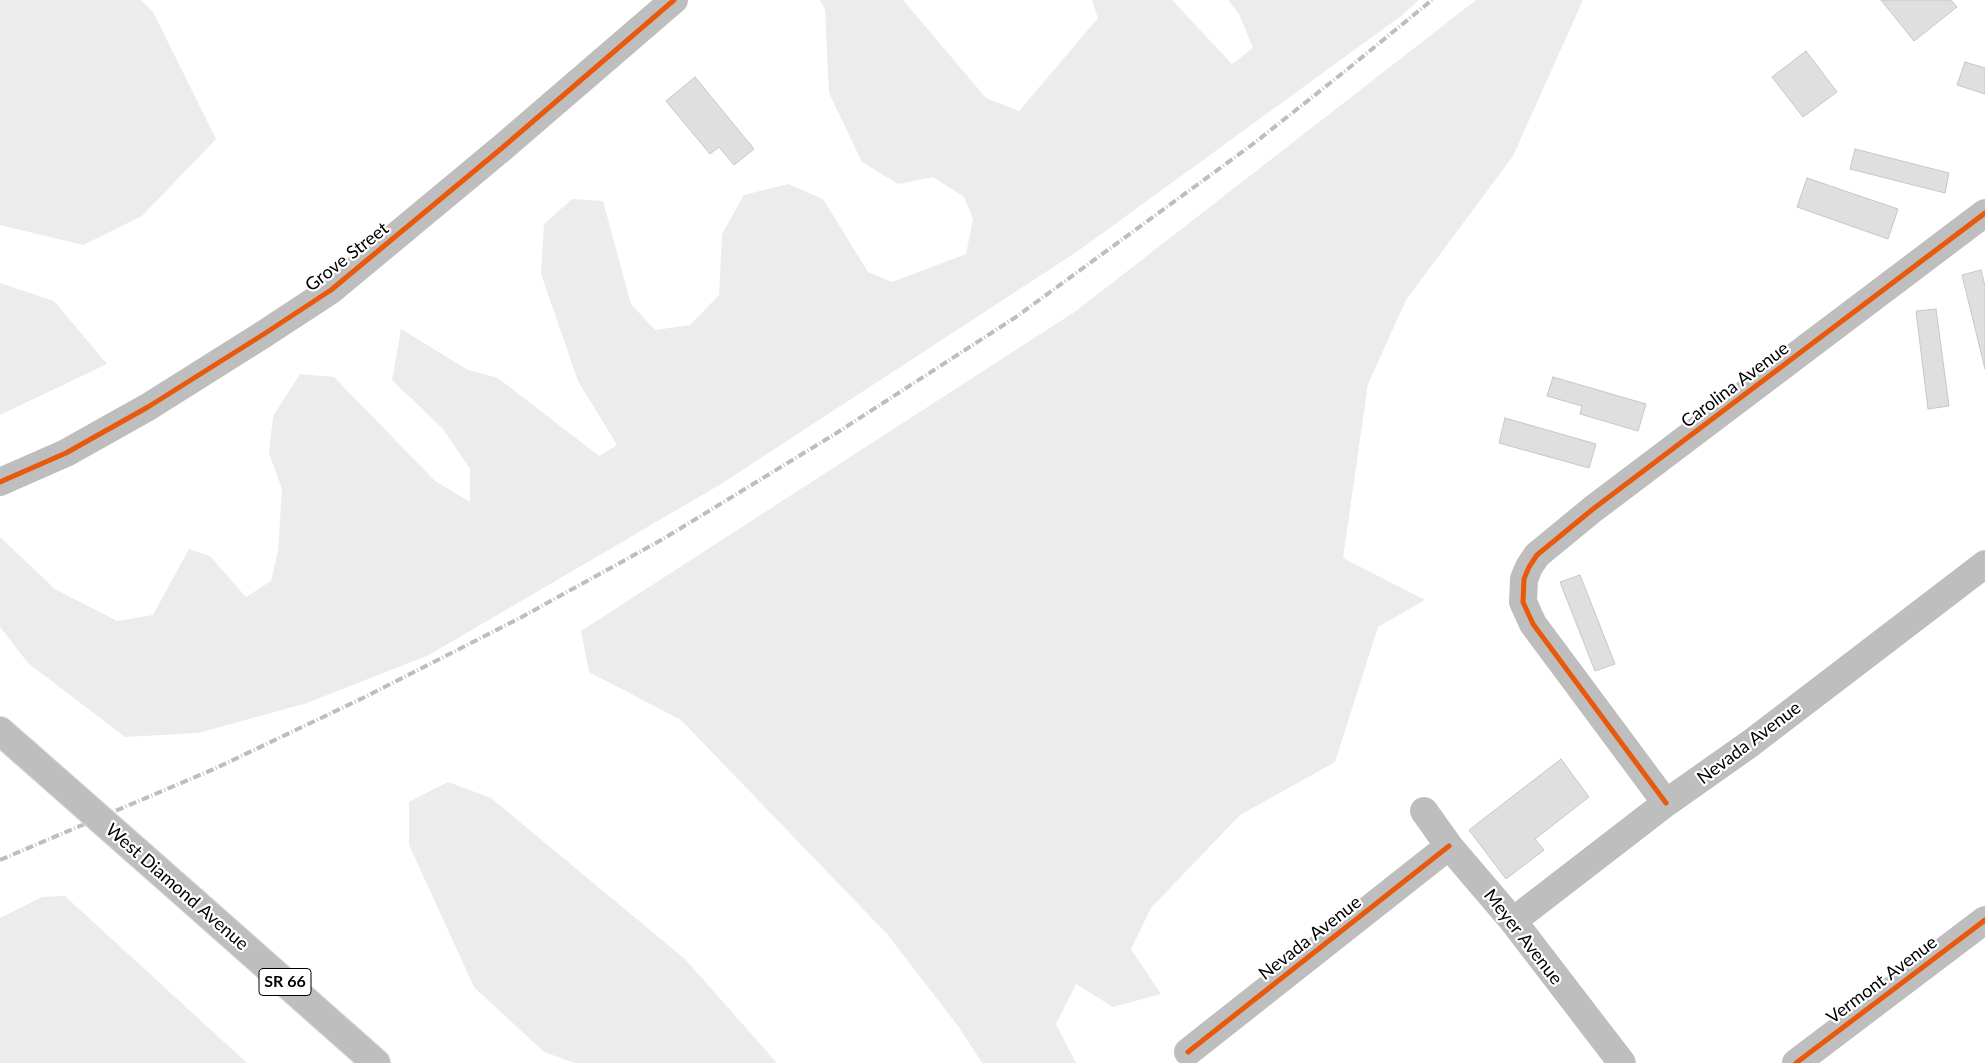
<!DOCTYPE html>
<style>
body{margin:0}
canvas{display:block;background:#fff}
</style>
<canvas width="1985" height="1063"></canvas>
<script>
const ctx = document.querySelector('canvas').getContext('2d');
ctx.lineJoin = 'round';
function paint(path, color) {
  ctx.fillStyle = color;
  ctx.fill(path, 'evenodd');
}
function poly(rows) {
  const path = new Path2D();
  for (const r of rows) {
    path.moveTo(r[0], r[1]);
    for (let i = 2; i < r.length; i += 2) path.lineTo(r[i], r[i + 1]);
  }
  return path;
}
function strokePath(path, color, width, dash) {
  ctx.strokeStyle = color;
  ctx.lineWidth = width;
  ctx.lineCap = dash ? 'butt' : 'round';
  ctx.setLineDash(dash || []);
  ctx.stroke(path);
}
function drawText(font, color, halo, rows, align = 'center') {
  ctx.font = font + ' Lato,sans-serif';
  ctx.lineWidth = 4.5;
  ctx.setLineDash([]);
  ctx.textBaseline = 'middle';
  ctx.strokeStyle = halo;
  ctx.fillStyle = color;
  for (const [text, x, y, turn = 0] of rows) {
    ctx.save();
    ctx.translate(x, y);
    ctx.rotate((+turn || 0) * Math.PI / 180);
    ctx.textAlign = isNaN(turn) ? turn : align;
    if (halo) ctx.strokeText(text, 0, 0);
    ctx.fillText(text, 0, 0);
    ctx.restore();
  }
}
paint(poly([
 [0,0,141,0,153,12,216,139,142,216,83,245,0,225],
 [820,0,903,0,986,98,1019,111,1098,18,1092,0,1172,0,1232,64,1253,48,1239,14,1228,0,1419,0,1401,16,1078,251,721,484,429,655,307,703,198,733,125,737,28,663,0,627,0,537,55,589,117,621,153,615,189,549,210,556,246,597,271,581,278,551,282,489,269,453,273,416,300,374,334,377,435,481,470,502,470,469,443,429,392,380,401,329,468,370,498,378,599,456,617,445,578,381,541,274,544,224,572,199,603,201,631,304,655,330,690,325,719,295,722,234,744,195,788,184,823,199,868,272,892,282,966,254,973,219,964,197,933,177,898,184,862,162,829,93,825,10],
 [1476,0,1583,0,1513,156,1406,300,1368,384,1343,558,1425,600,1378,627,1335,762,1240,815,1151,908,1131,949,1161,994,1113,1007,1076,984,1056,1024,1076,1063,982,1063,958,1026,887,934,681,720,589,672,581,631,1076,311],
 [0,283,54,301,107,364,0,415],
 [448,782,491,798,685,959,777,1063,575,1063,544,1052,474,987,409,845,409,802],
 [65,896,247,1063,0,1063,0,918,42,897]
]), '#ececec');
const building = poly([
 [1881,0,1951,0,1957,7,1914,41,1881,0],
 [1806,51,1837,92,1803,117,1772,77,1806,51],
 [1965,62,1985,68,1985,94,1957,85,1965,62],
 [695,77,754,149,734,165,719,147,710,154,666,101,695,77],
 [1855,149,1949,173,1945,193,1850,169,1855,149],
 [1807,178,1898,209,1888,239,1797,207,1807,178],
 [1981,270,1985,286,1985,369,1962,275,1981,270],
 [1936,309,1949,406,1928,409,1916,311,1936,309],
 [1553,377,1646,404,1638,431,1580,414,1582,406,1547,396,1553,377],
 [1505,418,1596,444,1589,468,1499,443,1505,418],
 [1580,575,1615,664,1595,671,1560,582,1580,575],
 [1561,759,1589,797,1535,839,1544,850,1506,879,1469,830,1561,759]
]);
paint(building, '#dfdfdf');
strokePath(building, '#c7c7c7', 1);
const primary = poly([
 [0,731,24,752],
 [193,901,376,1063]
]);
strokePath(primary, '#dbdbdb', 30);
strokePath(poly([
 [0,482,66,453,148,407,264,334,331,290,502,148,674,0],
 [1666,803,1533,624,1523,602,1524,579,1529,567,1537,555,1593,509,1985,213],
 [1424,811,1449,846,1513,921,1622,1063],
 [1513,921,1666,803,1751,743,1985,564],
 [1188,1052,1449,846],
 [1796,1063,1985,920]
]), '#bebebe', 28);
strokePath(primary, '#bebebe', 28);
strokePath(poly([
 [0,860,214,769,365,697,520,618,663,539,835,434,1016,317,1253,144,1344,72,1432,0]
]), '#bebebe', 4, [8, 2.5, 1, 2.5]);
const primaryBridge = poly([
 [24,752,193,901]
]);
strokePath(primaryBridge, '#dbdbdb', 30, []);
strokePath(primaryBridge, '#bebebe', 28);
strokePath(poly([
 [0,482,66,453,148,407,264,334,331,290,502,148,674,0],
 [1666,803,1533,624,1523,602,1524,579,1529,567,1537,555,1593,509,1985,213],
 [1188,1052,1449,846],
 [1796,1063,1985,920]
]), '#e8590c', 5);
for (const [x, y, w] of [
 [285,982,52]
]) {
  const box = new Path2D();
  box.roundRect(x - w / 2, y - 13.5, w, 27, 4);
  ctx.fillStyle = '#fff';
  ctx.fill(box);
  strokePath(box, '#000', 1);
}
drawText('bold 16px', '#000', null, [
 ["SR 66",285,982]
]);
drawText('18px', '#000', '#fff', [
 ["Grove Street",347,257,-38],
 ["Carolina Avenue",1735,385,-37],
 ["Nevada Avenue",1749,743,-37],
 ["West Diamond Avenue",177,887,41],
 ["Meyer Avenue",1523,937,52],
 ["Nevada Avenue",1310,938,-38],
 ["Vermont Avenue",1882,980,-37]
]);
</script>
